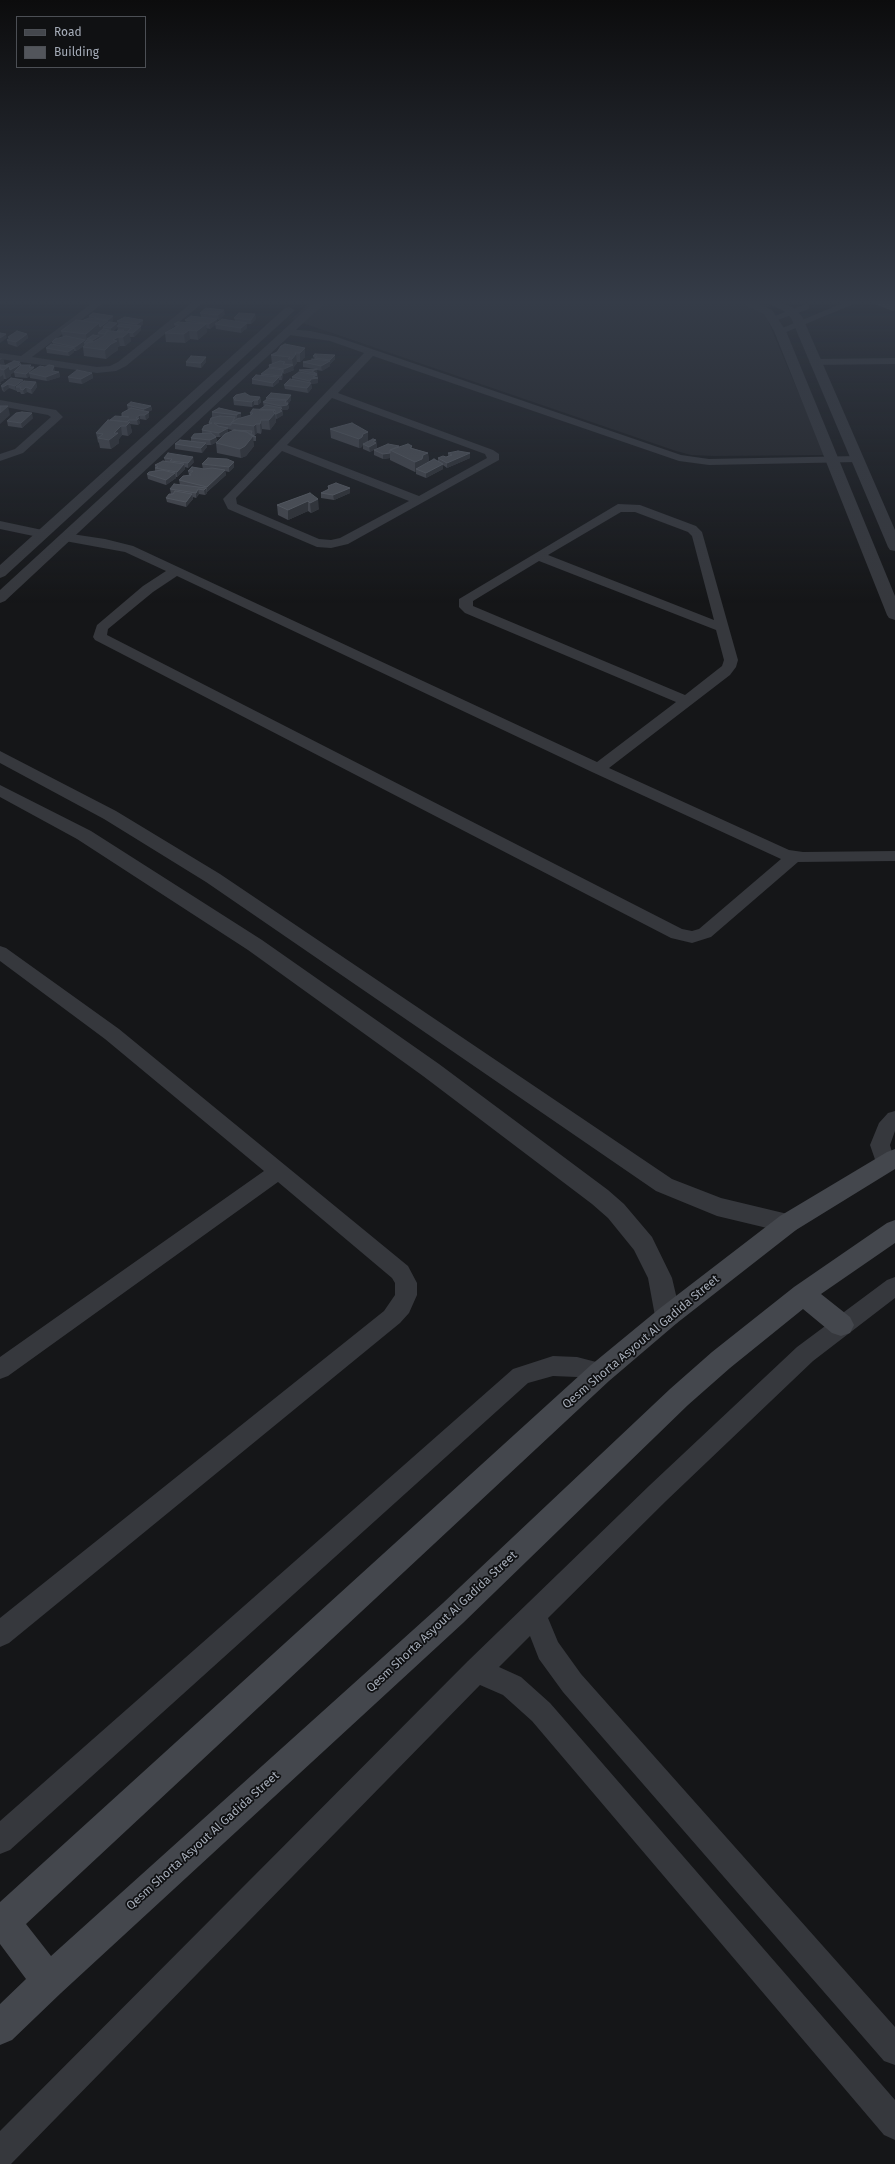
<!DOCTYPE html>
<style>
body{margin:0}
#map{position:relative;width:895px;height:2164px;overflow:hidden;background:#151618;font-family:"Fira Sans",sans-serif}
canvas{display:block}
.legend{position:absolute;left:16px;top:16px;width:130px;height:52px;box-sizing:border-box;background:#101113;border:1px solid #4c4f55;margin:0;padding:5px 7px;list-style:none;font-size:12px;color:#a6adb9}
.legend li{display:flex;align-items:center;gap:8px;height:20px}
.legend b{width:20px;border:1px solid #4c4f55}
</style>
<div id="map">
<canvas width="895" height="2164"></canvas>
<ul class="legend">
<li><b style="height:5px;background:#44474d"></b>Road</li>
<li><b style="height:11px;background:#52555b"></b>Building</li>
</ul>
</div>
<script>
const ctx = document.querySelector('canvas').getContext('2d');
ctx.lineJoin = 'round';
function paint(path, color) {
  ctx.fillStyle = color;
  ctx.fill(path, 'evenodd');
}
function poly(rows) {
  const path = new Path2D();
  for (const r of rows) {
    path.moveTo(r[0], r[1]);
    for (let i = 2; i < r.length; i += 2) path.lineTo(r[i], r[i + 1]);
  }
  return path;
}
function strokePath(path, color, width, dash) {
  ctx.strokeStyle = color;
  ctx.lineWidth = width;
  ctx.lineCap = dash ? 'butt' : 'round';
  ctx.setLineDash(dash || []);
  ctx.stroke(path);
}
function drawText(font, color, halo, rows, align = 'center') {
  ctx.font = font + ' "Fira Sans",sans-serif';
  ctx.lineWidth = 3.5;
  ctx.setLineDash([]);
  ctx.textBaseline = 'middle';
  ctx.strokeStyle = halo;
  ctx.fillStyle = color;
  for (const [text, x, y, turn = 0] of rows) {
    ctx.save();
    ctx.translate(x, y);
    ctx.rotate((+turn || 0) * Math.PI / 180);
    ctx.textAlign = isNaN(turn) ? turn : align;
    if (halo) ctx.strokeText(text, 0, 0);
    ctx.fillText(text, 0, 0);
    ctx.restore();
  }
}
paint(poly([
 [312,301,757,301,771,306,763,309,825,455,714,456,691,455,676,451,291,319]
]), '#212225');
paint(poly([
 [95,301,106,301,32,357,97,367,110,366,118,362,194,301,205,301,126,366,116,371,97,373,0,359,0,353,21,356,95,301],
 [848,301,861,301,784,333,780,334,775,331,848,301],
 [806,304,809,305,809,309,772,322,767,319,806,304],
 [287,329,311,331,337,337,681,455,709,459,857,456,863,459,857,462,709,465,679,461,373,356,338,393,493,450,499,454,499,460,348,544,331,548,317,547,228,509,223,499,364,353,330,341,283,334,283,330,287,329],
 [332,398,485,454,487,458,419,496,287,445,332,398],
 [282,451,409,501,340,538,331,540,319,539,237,504,236,498,282,451],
 [895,358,895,364,814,365,809,362,814,359,895,358],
 [0,400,56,410,63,417,23,453,0,461,0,454,15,449,51,417,48,415,0,406,0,400],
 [618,504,640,505,696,526,702,532,738,660,736,667,730,675,609,768,789,850,803,852,895,851,895,861,798,862,711,937,692,943,671,938,95,640,93,637,97,625,143,586,166,571,125,552,65,541,59,537,65,533,105,539,133,546,597,762,676,702,465,613,459,607,459,599,618,504],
 [621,512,635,512,688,532,692,536,714,620,548,555,621,512],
 [539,561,716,630,724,660,722,666,685,695,473,606,473,601,539,561],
 [177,576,592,772,781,859,699,929,692,931,682,929,107,635,108,629,153,592,177,576],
 [0,521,47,531,49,534,43,538,0,529,0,521],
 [0,946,6,948,119,1029,408,1266,417,1283,417,1295,409,1313,400,1323,9,1643,0,1647,0,1618,384,1311,395,1295,395,1283,392,1278,278,1182,8,1376,0,1379,0,1357,264,1171,105,1039,0,961,0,946],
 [895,1111,895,1131,890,1145,895,1163,892,1168,885,1171,878,1168,870,1145,879,1123,888,1113,895,1111],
 [895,1277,895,1298,813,1361,666,1501,548,1618,558,1642,581,1674,895,2027,895,2065,884,2061,563,1692,539,1659,530,1636,499,1667,521,1677,550,1703,895,2100,895,2140,884,2135,532,1721,503,1695,480,1685,11,2164,0,2164,0,2131,468,1661,650,1485,797,1347,887,1280,895,1277],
 [553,1356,577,1357,600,1363,608,1366,611,1373,608,1380,600,1383,577,1377,553,1376,528,1383,10,1850,0,1854,0,1821,513,1369,553,1356]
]), '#36383d');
paint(poly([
 [315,301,327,301,5,601,0,603,0,590,315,301],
 [736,301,751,301,772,310,786,331,895,596,895,620,889,618,887,615,774,331,764,314,736,301],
 [763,301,778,301,792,307,802,316,895,530,895,551,890,550,888,547,791,318,784,311,763,301],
 [289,307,295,310,293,312,5,576,0,578,0,565,285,308,289,307],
 [0,751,116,811,220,874,672,1179,721,1198,796,1216,800,1223,796,1230,788,1233,717,1216,656,1191,206,882,104,819,0,763,0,751],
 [0,785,91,831,262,940,439,1064,608,1190,624,1204,652,1237,672,1278,681,1316,677,1323,668,1327,659,1323,655,1316,648,1278,634,1250,608,1218,592,1204,423,1076,248,950,77,839,0,797,0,785]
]), '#36383d');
paint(poly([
 [895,1149,895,1169,796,1230,677,1323,609,1381,26,1924,51,1956,443,1603,670,1389,712,1352,794,1287,887,1223,895,1220,895,1243,821,1294,850,1317,854,1325,850,1333,841,1336,832,1333,803,1309,730,1368,688,1405,463,1623,61,1993,12,2040,0,2045,0,2004,26,1979,0,1944,0,1902,591,1365,659,1309,780,1216,887,1152,895,1149]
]), '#44474d');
paint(poly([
 [871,301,895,301,895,310,893,311,871,303],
 [93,313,113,321,111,323,117,323,117,328,113,331,116,332,118,330,117,326,118,326,117,321,143,324,141,326,141,330,134,337,130,337,131,341,125,346,120,346,118,347,118,350,112,354,106,359,84,356,83,347,84,346,76,351,74,351,74,352,69,356,47,353,46,348,53,344,52,342,63,337,61,331,81,321,89,318,89,316],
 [200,313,225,314,219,320,217,319,217,323,235,321,234,318,255,314,256,319,251,324,247,324,247,328,241,333,216,329,215,324,216,324,210,329,206,328,207,332,198,340,190,339,185,343,166,342,165,333,175,327,174,324,186,322,185,320,201,317],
 [27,334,28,338,17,347,8,344,7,340,9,339,8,337],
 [305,348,305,357,300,362,297,362,297,363,293,368,294,370,284,374,283,373,282,380,279,380,279,382,273,387,252,384,252,379,261,376,261,374,269,369,269,365,272,364,271,355],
 [335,355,335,359,330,364,330,366,322,371,317,370,318,383,311,384,312,388,308,393,285,389,284,385,292,379,292,377,300,372,299,370,315,369,303,367,303,362,312,360,314,359,313,356],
 [206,357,206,362,201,368,186,366,186,362],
 [0,358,3,358,5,366,20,362,21,365,32,367,34,370,55,371,59,372,60,377,47,381,30,378,30,376,27,378,15,377,14,372,11,374,11,376,6,379,3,379,4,380,0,382,1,384,0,384],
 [92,373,93,378,82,384,69,382,68,377],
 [11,378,23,382,36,382,37,387,32,394,27,392,24,394,21,394,20,392,17,392,17,391,9,388,4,392,2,390,1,386],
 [271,393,291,395,291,400,288,404,289,408,287,410,282,410,283,415,276,419,276,422,270,430,262,429,261,434,257,433,255,435,254,435,256,437,256,441,253,441,254,446,246,456,241,458,217,453,216,443,224,435,220,437,216,437,217,442,211,445,206,445,207,447,202,453,175,449,175,444,180,440,191,441,191,438,194,434,202,433,202,430,204,426,209,424,209,423,211,418,213,417,212,417,212,412,219,408,241,413,241,417,237,419,250,416,250,413,253,409,259,410,264,407,263,402,266,400,266,398],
 [228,429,232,430,232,431,227,433,228,432],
 [250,396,260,397,261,402,258,405,254,405,252,407,234,405,233,398],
 [127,405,151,406,152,410,148,412,149,417,146,420,140,419,139,420,140,423,138,425,130,424,132,432,128,436,122,435,119,439,119,443,111,449,100,448,99,443,98,442,96,433,110,420,122,416,122,413,128,410],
 [33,418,22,428,8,426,7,421],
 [330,429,368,432,368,441,363,443,362,447,359,448,331,438],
 [376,440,377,448,370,452,363,449,363,444],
 [399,446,399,447,412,446,412,448,428,453,429,462,423,465,423,466,438,461,438,458,448,457,448,453,470,458,447,468,443,465,443,469,426,478,416,474,416,471,415,472,390,460,390,458,383,459,374,455,374,450],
 [164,458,194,462,188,468,185,467,185,469,177,477,176,477,176,478,166,485,148,479,147,474,155,471,155,465,165,461],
 [202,464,234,467,229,472,225,471,226,475,207,492,207,493,205,495,199,494,196,498,193,497,193,499,186,507,167,502,166,498,171,494,170,489,180,485,179,480,189,475,188,471,203,469],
 [328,486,350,488,350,493,334,500,321,498,321,493,328,490],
 [310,493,319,509,311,513,308,511,288,520,278,515,277,505]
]), '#484a50');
paint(poly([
 [894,302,895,302,895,310,893,311],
 [224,310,225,314,219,320,218,315],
 [255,314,256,319,251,324,251,320],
 [113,316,113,321,109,324,103,327,103,330,101,331,100,327,108,321,108,320],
 [217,319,217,323,210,329,209,324],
 [143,320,143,324,141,326,141,330,134,337,133,333,138,329,137,324],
 [99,323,101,332,98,333,98,334,91,340,87,339,88,342,87,343,86,334],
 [117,323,117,328,111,333,111,328],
 [247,323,247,328,241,333,241,328],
 [206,324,207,332,198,340,197,331],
 [189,330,190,339,185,343,184,334],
 [129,332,131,341,125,346,123,337],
 [6,334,7,338,0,343,0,338],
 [27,334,28,338,17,347,16,342],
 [99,336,100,340,94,345,93,340],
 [118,337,120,346,118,347,118,350,112,354,106,359,105,350,113,340],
 [85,340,86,343,84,343,84,346,76,351,75,347],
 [74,348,74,352,69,356,68,352],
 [305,348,305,357,300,362,300,353],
 [296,354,297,363,293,368,294,370,284,374,284,369,293,365,292,359],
 [335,355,335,359,330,364,330,360],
 [206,357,206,362,201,368,201,363],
 [3,358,5,367,0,368,0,360],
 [330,361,330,366,322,371,321,366],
 [20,362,22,369,11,374,11,376,6,379,4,370,9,366,18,364],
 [31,365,32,369,34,367,35,372,29,373,30,376,27,378,26,374,29,367],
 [54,366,55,371,54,374,59,372,60,377,47,381,46,377,52,371],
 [317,369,317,374,312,371],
 [283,370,283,375,282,380,281,376],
 [92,373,93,378,82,384,81,379],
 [3,375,4,380,0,382,1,384,0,384,0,377],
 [317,375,317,378,318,378,318,383,311,384,312,388,308,393,307,388,310,385,310,381,313,377],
 [279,377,279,382,273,387,273,383],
 [23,380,24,385,16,387,16,391,15,386],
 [36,382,37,387,32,394,31,389],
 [8,384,9,388,4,392,3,387],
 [26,387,27,392,24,394,23,390],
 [291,395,291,400,288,404,289,408,287,410,282,410,281,406,286,400,287,405,288,404,287,400],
 [260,397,261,402,258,405,258,400],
 [254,400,254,405,252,407,252,402],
 [8,406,10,415,0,424,0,413],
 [151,406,152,410,144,414,144,409],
 [282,408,283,415,277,419,276,414],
 [275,410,276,422,270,430,269,420],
 [149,412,149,417,146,420,145,415],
 [32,413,33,418,22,428,21,423],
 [241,413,241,417,237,418,237,414],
 [140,415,140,419,139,420,140,423,138,425,137,420,136,418],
 [129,420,132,432,128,436,126,423],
 [261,420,262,429,261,434,260,424],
 [256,424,257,433,255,435,254,426],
 [121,426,122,435,119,439,119,443,111,449,109,440,114,433],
 [228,428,228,432,220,437,219,433],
 [368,432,368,441,363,443,362,447,359,448,359,439,363,434],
 [253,436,254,446,246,456,241,458,240,449],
 [216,437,217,442,211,445,210,440],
 [376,440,377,448,370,452,369,447,373,441],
 [206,443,207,447,202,453,201,448],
 [390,453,390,458,383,459,383,454],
 [428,453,429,462,423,465,422,469,416,469,416,471,415,472,415,462,423,455],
 [470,453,470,458,447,468,447,463],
 [193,457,194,462,188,468,188,463],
 [234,462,234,467,229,472,229,467],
 [184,464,185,469,177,477,177,472],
 [443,464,443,469,426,478,426,473],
 [225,470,226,475,207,492,207,487],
 [175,473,176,478,166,485,166,480],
 [206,488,207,493,205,495,204,490],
 [350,488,350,493,334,500,333,495],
 [198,489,199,494,196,498,196,493],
 [192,494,193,499,186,507,186,502],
 [318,499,319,509,311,513,310,503],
 [308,501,308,511,288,520,288,510]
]), '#2f3135');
const building = poly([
 [206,308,224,310,218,315,200,313,206,308],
 [93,313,113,316,108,320,94,318,96,317,89,316,93,313],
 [239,313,255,314,251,320,234,318,239,313],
 [191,316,217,319,209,324,185,320,191,316],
 [125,317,143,320,137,324,117,321,125,317],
 [89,318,108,321,100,327,99,323,81,321,89,318],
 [222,319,247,323,241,328,215,324,222,319],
 [76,320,99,323,86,334,61,331,76,320],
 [109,322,117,323,111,328,103,327,109,322],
 [178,322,206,324,197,331,189,330,184,334,165,333,179,325,174,324,178,322],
 [121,324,141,326,133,333,127,332,131,328,117,326,121,324],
 [103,329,109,330,104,334,98,333,103,329],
 [118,330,124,330,122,332,116,332,118,330],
 [17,331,27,334,16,342,7,340,10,338,8,337,17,331],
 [107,331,129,332,123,337,118,337,113,340,117,341,111,344,105,350,83,347,89,342,93,342,104,336,107,331],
 [0,333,6,334,0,338,0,333],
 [93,335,99,336,93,340,87,339,93,335],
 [66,336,85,340,75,347,52,342,55,339,66,336],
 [87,340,93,341,92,342,89,342,87,343,84,343,87,340],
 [51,344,74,348,68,352,46,348,51,344],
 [285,344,305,348,300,353,295,353,296,354,292,359,288,359,290,357,271,355,277,352,281,346,285,344],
 [315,354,335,355,330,360,315,358,317,356,313,356,315,354],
 [191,356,206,357,201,363,186,362,191,356],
 [312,359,330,361,321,366,303,362,312,360,312,359],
 [14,361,20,362,18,364,21,364,10,370,9,366,4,366,14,361],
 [280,361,285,362,283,364,293,365,284,369,270,367,269,365,280,361],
 [0,365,9,366,4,370,0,369,0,365],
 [21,365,31,365,29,367,34,367,26,374,14,372,21,365],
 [49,365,54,366,52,371,59,372,46,377,29,373,40,366,45,367,49,365],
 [269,368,283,370,281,376,261,374,269,368],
 [317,369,312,371,317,374,299,370,317,369],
 [77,370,92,373,81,379,68,377,77,370],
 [299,372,317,375,313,377,318,378,311,379,310,381,292,377,299,372],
 [256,375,279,377,273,383,252,379,256,375],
 [11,378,23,380,15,386,8,384,3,387,1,386,11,378],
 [290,379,311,383,307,388,284,385,290,379],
 [24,381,36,382,31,389,26,387,23,390,20,389,21,387,16,387,24,381],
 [245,393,250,396,260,397,258,400,254,400,252,402,234,400,236,398,233,398,236,395,245,393],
 [271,393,291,395,287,400,266,398,271,393],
 [266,400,286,400,285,403,288,403,287,405,281,406,263,402,266,400],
 [131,402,151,406,144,409,127,405,131,402],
 [266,405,282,408,280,410,282,411,276,414,275,414,275,410,259,410,266,405],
 [0,406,8,406,0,413,0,406],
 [131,408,149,412,145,415,140,415,136,418,139,418,137,420,129,420,127,422,110,420,115,416,129,417,122,416,122,413,131,408],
 [219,408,241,413,237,414,237,415,212,412,219,408],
 [253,409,275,410,273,412,275,413,269,420,261,420,260,424,256,424,254,426,231,423,237,419,251,415,253,413,250,413,253,409],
 [22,412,32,413,21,423,7,421,16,413,22,412],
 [220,416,235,417,233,421,231,423,231,425,214,423,218,426,228,428,219,433,202,430,204,426,212,423,209,423,211,418,220,416],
 [108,420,130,422,126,426,121,426,114,433,118,433,109,440,98,438,103,434,96,433,108,420],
 [352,423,368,432,363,434,362,437,359,439,330,429,352,423],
 [234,430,247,432,253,436,245,446,240,449,216,443,225,434,234,430],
 [234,430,252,431,251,434,256,437,252,436,247,432,234,430],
 [211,433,216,437,210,440,191,438,194,434,211,433],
 [373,439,376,440,373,441,376,443,369,447,363,444,373,439],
 [180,440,206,443,201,448,175,444,180,440],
 [388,444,399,446,390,450,390,453,383,454,374,450,388,444],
 [408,444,412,446,410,448,428,453,423,455,422,459,415,462,390,450,408,444],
 [458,451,470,453,447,463,438,458,443,456,446,457,452,455,448,453,458,451],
 [168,453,193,457,188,463,170,461,172,459,164,458,168,453],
 [208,458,227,459,234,462,229,467,202,464,208,458],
 [434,459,443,464,426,473,416,469,434,459],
 [163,461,184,464,177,472,155,468,158,467,155,465,163,461],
 [192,467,204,469,212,468,225,470,207,487,179,480,183,476,191,475,189,474,193,471,188,471,192,467],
 [162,470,175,473,166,480,147,474,149,472,162,470],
 [336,483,350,488,333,495,321,493,329,489,328,486,336,483],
 [174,484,206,488,204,490,198,489,196,493,170,489,174,484],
 [175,491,192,494,186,502,166,498,169,494,173,494,175,491],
 [310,493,318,499,310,503,308,501,288,510,277,505,310,493]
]);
paint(building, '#52555b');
strokePath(building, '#5f636a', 1);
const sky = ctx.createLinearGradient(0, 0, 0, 604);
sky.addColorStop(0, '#0c0c0d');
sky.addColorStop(0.5, '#353c48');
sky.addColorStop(1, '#353c4800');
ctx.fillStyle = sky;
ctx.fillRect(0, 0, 895, 604);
drawText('12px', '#a6adb9', '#101113', [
 ["Qesm Shorta Asyout Al Gadida Street",641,1342,-40],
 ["Qesm Shorta Asyout Al Gadida Street",442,1622,-43],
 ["Qesm Shorta Asyout Al Gadida Street",203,1841,-42]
]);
</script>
